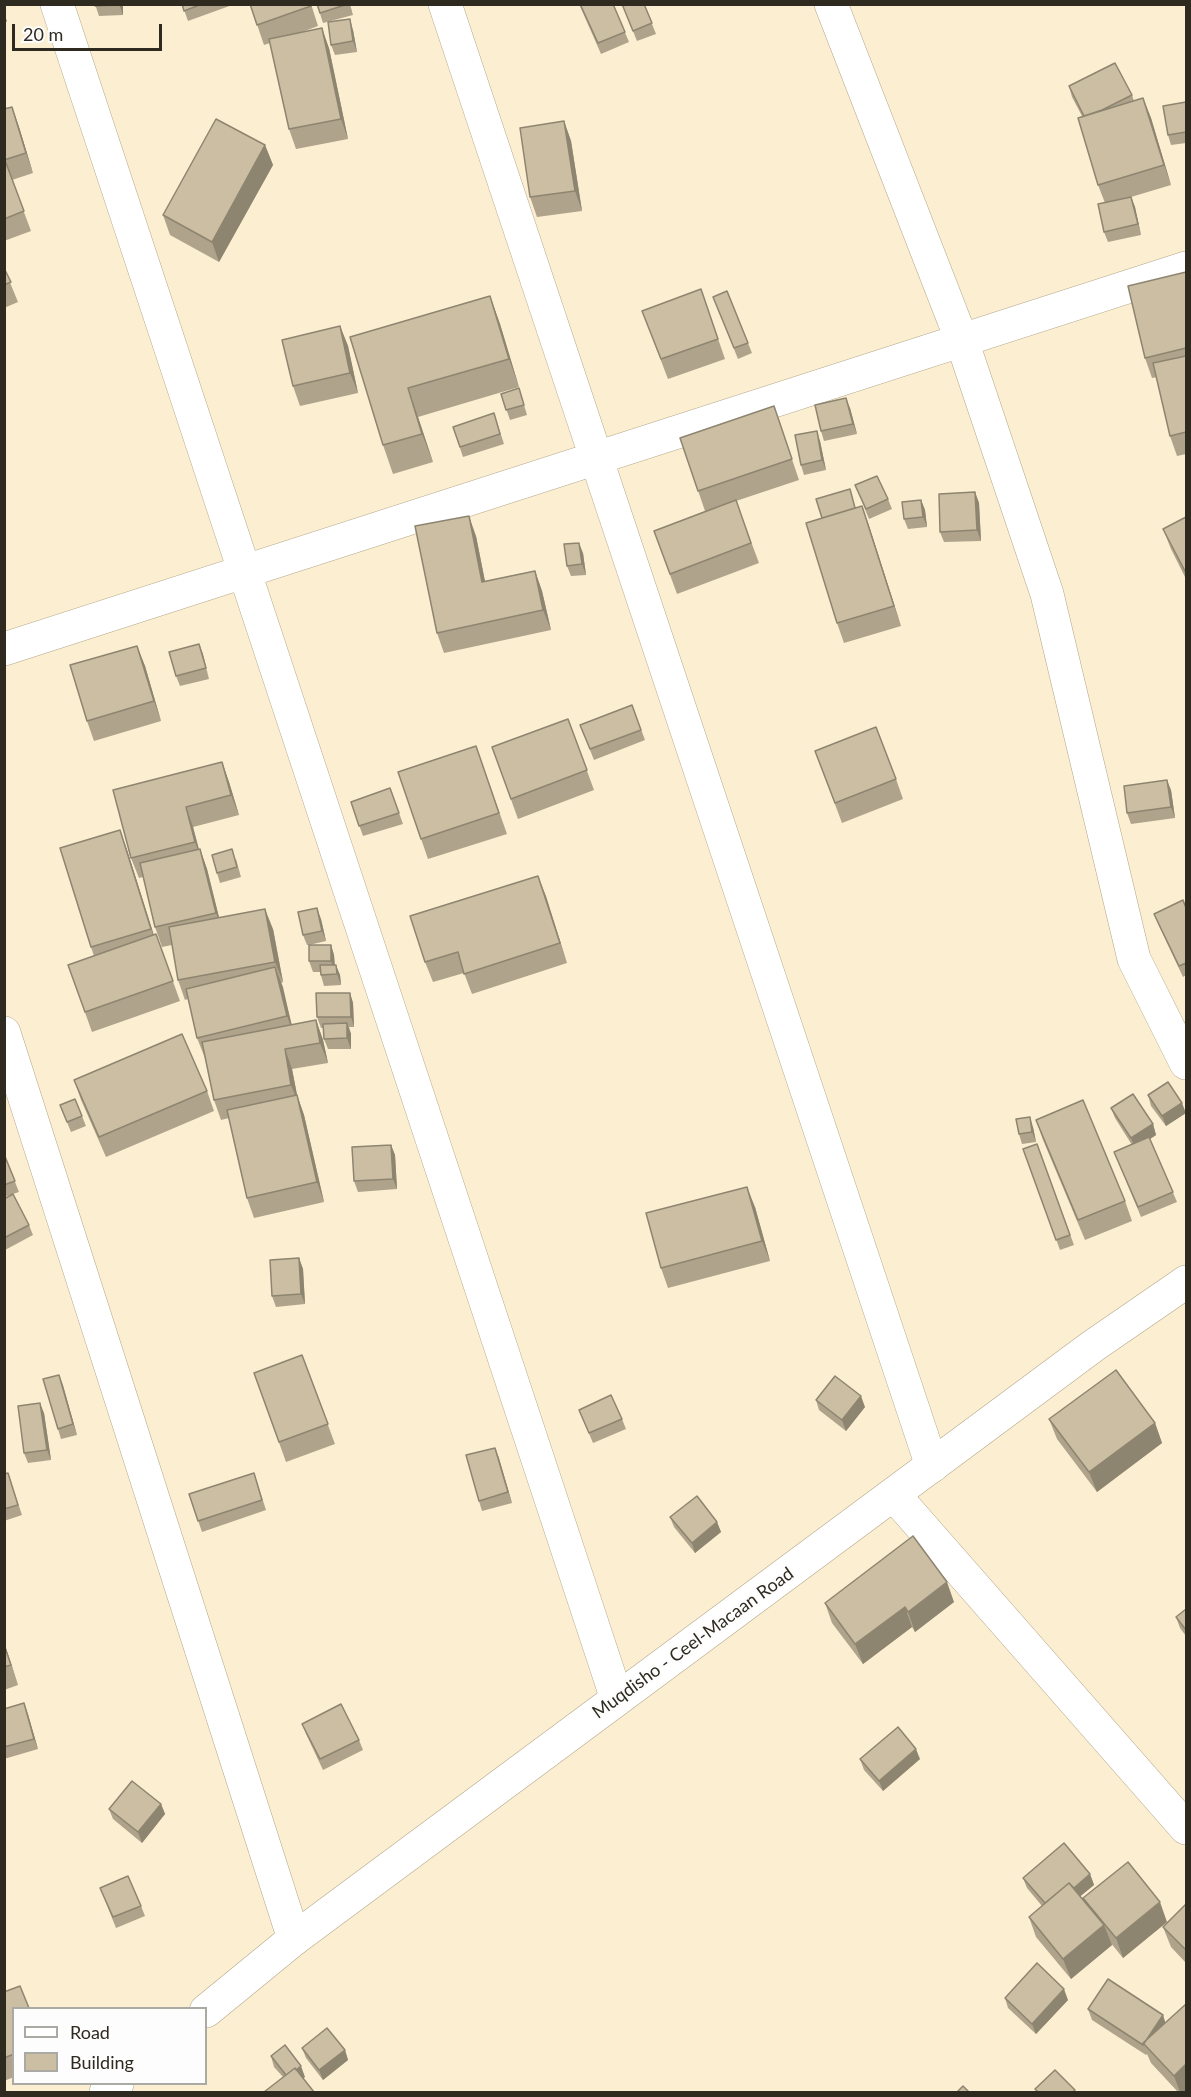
<!DOCTYPE html>
<style>
body{margin:0}
#map{position:relative;width:1191px;height:2097px;overflow:hidden;background:#fceed1;font-family:Lato,sans-serif}
canvas{display:block}
.frame{position:absolute;inset:0;border:6px solid #2f2a1f;pointer-events:none}
.legend{position:absolute;left:12px;top:2007px;width:195px;height:78px;box-sizing:border-box;background:#fdfdfd;border:2px solid #aba9a4;margin:0;padding:8px 10px;list-style:none;font-size:18px;color:#2f2a1f}
.legend li{display:flex;align-items:center;gap:12px;height:30px}
.legend b{width:30px;border:2px solid #aba9a4}
.scale{position:absolute;left:12px;top:24px;width:150px;height:27px;box-sizing:border-box;border:3px solid #2f2a1f;border-top:0;padding-left:8px;font-size:18px;line-height:21px;white-space:nowrap;color:#2f2a1f;-webkit-text-stroke:4px #fdfdfd;paint-order:stroke}
</style>
<div id="map">
<canvas width="1191" height="2097"></canvas>
<div class="frame"></div>
<ul class="legend">
<li><b style="height:8px;background:#fff"></b>Road</li>
<li><b style="height:16px;background:#cbbea2"></b>Building</li>
</ul>
<div class="scale">20 m</div>
</div>
<script>
const ctx = document.querySelector('canvas').getContext('2d');
ctx.lineJoin = 'round';
function poly(rows) {
  const path = new Path2D();
  for (const r of rows) {
    path.moveTo(r[0], r[1]);
    for (let i = 2; i < r.length; i += 2) path.lineTo(r[i], r[i + 1]);
  }
  return path;
}
function strokePath(path, color, width, dash) {
  ctx.strokeStyle = color;
  ctx.lineWidth = width;
  ctx.lineCap = dash ? 'butt' : 'round';
  ctx.setLineDash(dash || []);
  ctx.stroke(path);
}
function paint(path, color) {
  ctx.fillStyle = color;
  ctx.fill(path, 'evenodd');
}
function drawText(font, color, halo, rows, align = 'center') {
  ctx.font = font + ' Lato,sans-serif';
  ctx.lineWidth = 5;
  ctx.setLineDash([]);
  ctx.textBaseline = 'middle';
  ctx.strokeStyle = halo;
  ctx.fillStyle = color;
  for (const [text, x, y, turn = 0] of rows) {
    ctx.save();
    ctx.translate(x, y);
    ctx.rotate((+turn || 0) * Math.PI / 180);
    ctx.textAlign = isNaN(turn) ? turn : align;
    if (halo) ctx.strokeText(text, 0, 0);
    ctx.fillText(text, 0, 0);
    ctx.restore();
  }
}
const minor = poly([
 [57,4,617,1699],
 [445,4,932,1466],
 [831,4,962,341,1047,594,1134,959,1186,1063],
 [4,649,1186,268],
 [4,1033,294,1939],
 [894,1495,1186,1828]
]);
const tertiary = poly([
 [206,2011,294,1939,1093,1346,1186,1282],
 [106,2092,117,2084]
]);
strokePath(minor, '#b3a78b', 34);
strokePath(tertiary, '#b3a78b', 34);
strokePath(minor, '#fff', 33);
strokePath(tertiary, '#fff', 33);
paint(poly([
 [95,4,123,4,123,15,99,16],
 [182,4,235,4,188,21],
 [250,4,311,4,318,26,302,32,329,48,348,139,296,149,289,129,270,43,264,45],
 [317,4,350,4,353,15,323,23],
 [579,4,613,4,629,42,601,54],
 [622,4,644,4,656,34,637,41],
 [353,30,357,52,335,55,331,45],
 [1069,86,1132,95,1134,101,1143,98,1151,118,1171,185,1131,197,1135,207,1141,235,1108,242,1104,232,1105,203,1098,185,1082,116,1072,97],
 [1186,102,1186,143,1171,145,1168,135],
 [12,107,19,127,33,173,12,180,31,231,4,241,4,109],
 [564,121,571,141,582,211,537,217,530,197],
 [265,145,273,165,219,262,170,235,163,215],
 [4,268,18,302,4,308],
 [1186,272,1186,454,1177,456,1170,436,1157,377,1152,378,1145,358],
 [701,289,725,359,668,379,642,311],
 [490,296,500,324,519,387,418,417,433,462,393,474,383,445,350,337],
 [717,307,748,343,752,353,738,359],
 [340,326,348,346,358,393,300,406,293,386],
 [519,388,527,415,510,420,501,394],
 [774,406,799,480,736,501,759,563,677,594,654,531,705,511,680,438],
 [850,408,857,434,824,441,821,431],
 [494,413,504,444,463,457,453,427],
 [820,441,826,470,804,475,801,465],
 [855,485,888,499,892,509,869,519],
 [975,492,979,503,981,541,944,542,940,532],
 [921,500,925,510,927,527,908,529,904,519],
 [862,506,869,526,901,626,844,643,837,623,856,508],
 [1186,517,1186,579,1171,549,1163,529],
 [476,536,485,581,535,571,542,591,551,630,444,653,437,633],
 [583,553,586,575,571,576,567,566],
 [199,644,209,679,180,686,176,676],
 [137,646,145,666,161,721,94,741,87,721],
 [632,705,645,740,594,760,580,725],
 [568,719,594,790,518,819,492,747],
 [476,746,507,834,428,859,398,772],
 [815,751,896,779,903,799,842,823],
 [222,762,229,782,239,815,193,827,199,849,200,849,207,869,219,918,273,929,283,982,281,983,292,1025,316,1020,323,1040,328,1063,292,1069,297,1095,304,1115,324,1202,254,1218,247,1198,229,1118,221,1120,214,1100,205,1057,205,1058,197,1038,188,999,185,1000,178,980,172,945,162,947,155,927,143,877,139,878,131,858],
 [390,788,403,824,363,836,351,802],
 [1171,790,1175,818,1131,824,1127,813],
 [120,830,127,850,154,935,156,934,180,1001,92,1032,68,965,94,956,91,947],
 [236,859,241,877,220,883,217,873],
 [538,876,567,963,472,994,464,973,433,982,425,962],
 [1186,908,1186,975,1183,977,1158,924,1154,914],
 [321,919,326,941,309,945,331,945,334,955,335,965,340,975,341,985,324,986,320,972,313,972,309,961,309,945,307,945,303,935],
 [350,993,353,1003,354,1027,349,1027,351,1034,351,1049,328,1049,324,1039,323,1028,321,1028,317,1017],
 [74,1080,207,1091,214,1111,106,1157,81,1100],
 [1148,1095,1186,1113,1166,1126,1151,1106],
 [75,1099,86,1126,71,1132,60,1105],
 [1111,1108,1153,1124,1156,1135,1150,1139,1177,1202,1141,1217,1114,1152,1132,1145,1115,1118],
 [1036,1120,1125,1201,1132,1221,1085,1240,1043,1140],
 [1033,1127,1036,1142,1022,1144,1019,1134],
 [1037,1144,1074,1245,1060,1250,1023,1149],
 [391,1145,395,1155,397,1189,358,1192,354,1181],
 [4,1154,19,1192,4,1197],
 [4,1199,29,1225,33,1235,5,1250],
 [755,1207,770,1261,668,1288,661,1268],
 [299,1258,303,1269,305,1304,276,1307,272,1296],
 [302,1355,335,1444,286,1462,254,1373],
 [59,1375,77,1435,61,1439,58,1429],
 [816,1400,865,1407,846,1431,819,1410],
 [579,1410,622,1419,626,1429,593,1443],
 [44,1413,51,1460,28,1463,24,1453],
 [1049,1419,1155,1423,1162,1443,1097,1492,1057,1439],
 [495,1448,512,1503,482,1511,479,1501],
 [8,1473,22,1515,4,1521,4,1474],
 [254,1473,266,1510,202,1532,189,1494],
 [670,1517,717,1522,721,1532,695,1553,674,1527],
 [954,1602,915,1632,912,1627,863,1664,832,1623,825,1603],
 [1186,1609,1186,1636,1180,1628,1176,1617],
 [4,1642,18,1685,4,1690],
 [24,1703,38,1749,4,1759,4,1709],
 [302,1724,359,1740,363,1750,323,1770,306,1734],
 [860,1759,920,1759,883,1791,864,1770],
 [161,1804,165,1814,142,1843,113,1819,109,1809],
 [1090,1874,1094,1885,1080,1896,1085,1902,1083,1898,1167,1922,1123,1958,1110,1942,1112,1945,1071,1979,1036,1937,1029,1917,1042,1906,1027,1888,1023,1878],
 [100,1888,141,1906,145,1916,116,1928],
 [1186,1904,1186,1963,1171,1947,1163,1927],
 [4,1992,14,2008,14,2077,4,2081],
 [1005,1998,1068,2000,1036,2034,1008,2008],
 [1088,2009,1163,2015,1185,2092,1178,2092,1151,2063,1147,2054,1146,2055,1092,2020],
 [302,2048,345,2050,348,2060,323,2080,306,2058],
 [271,2056,305,2077,303,2078,283,2077,274,2067]
]), '#afa38b');
paint(poly([
 [119,4,123,4,123,15],
 [4,14,7,21,4,24],
 [350,19,353,30,357,52,353,41],
 [322,28,329,48,348,139,341,119],
 [1143,98,1151,118,1171,185,1164,165],
 [12,107,19,127,33,173,26,153],
 [564,121,571,141,582,211,575,191],
 [265,145,273,165,219,262,212,242],
 [1131,197,1135,207,1141,235,1138,224],
 [490,296,500,324,519,387,509,359],
 [340,326,348,346,358,393,350,373],
 [408,388,418,417,433,462,422,434],
 [846,398,850,408,857,434,853,424],
 [817,431,820,441,826,470,822,460],
 [975,492,979,503,981,541,977,530],
 [921,500,925,510,927,527,923,517],
 [862,506,869,526,901,626,894,606],
 [469,516,476,536,489,602,482,582],
 [579,543,583,553,586,575,582,564],
 [535,571,542,591,551,630,543,610],
 [199,644,203,654,209,679,206,668],
 [137,646,145,666,161,721,154,701],
 [222,762,229,782,239,815,231,795],
 [1167,780,1171,790,1175,818,1171,807],
 [186,807,193,827,202,862,195,842],
 [120,830,127,850,158,949,151,929],
 [200,849,207,869,223,933,216,913],
 [538,876,546,896,567,963,560,943],
 [317,908,321,919,326,941,322,931],
 [265,909,273,929,283,982,275,962],
 [331,945,334,955,335,972,331,961],
 [336,965,340,975,341,985,337,974],
 [275,967,283,987,294,1036,287,1016],
 [350,993,353,1003,354,1027,351,1017],
 [316,1020,323,1040,328,1063,320,1043],
 [347,1023,351,1034,351,1049,347,1038],
 [285,1049,292,1069,299,1105,291,1085],
 [297,1095,304,1115,324,1202,317,1182],
 [1182,1103,1186,1113,1166,1126,1162,1116],
 [1030,1117,1033,1127,1036,1142,1032,1132],
 [1153,1124,1156,1135,1135,1149,1131,1138],
 [391,1145,395,1155,397,1189,393,1179],
 [747,1187,755,1207,770,1261,762,1241],
 [299,1258,303,1269,305,1304,301,1294],
 [59,1375,63,1385,77,1435,73,1424],
 [861,1396,865,1407,846,1431,842,1420],
 [40,1403,44,1413,51,1460,47,1450],
 [1155,1423,1162,1443,1097,1492,1089,1472],
 [495,1448,499,1458,512,1503,508,1492],
 [717,1522,721,1532,695,1553,692,1543],
 [947,1582,954,1602,915,1632,908,1612],
 [905,1607,912,1627,863,1664,855,1644],
 [4,1642,18,1685,4,1645],
 [24,1703,28,1714,38,1749,34,1739],
 [916,1749,920,1759,883,1791,879,1781],
 [161,1804,165,1814,142,1843,138,1832],
 [1090,1874,1094,1885,1053,1919,1049,1908],
 [1160,1902,1167,1922,1123,1958,1116,1938],
 [1104,1925,1112,1945,1071,1979,1063,1959],
 [1064,1989,1068,2000,1036,2034,1032,2024],
 [1163,2015,1166,2025,1143,2044],
 [345,2050,348,2060,323,2080,319,2070],
 [1186,2064,1186,2091,1185,2092,1180,2092,1174,2076],
 [301,2066,305,2077,291,2087,287,2077]
]), '#8e8571');
const building = poly([
 [95,4,119,4,119,5,95,6,95,4],
 [182,4,202,4,184,11,182,4],
 [250,4,311,4,311,6,257,25,250,4],
 [317,4,348,4,320,13,317,4],
 [580,4,613,4,625,32,598,43,580,4],
 [622,4,644,4,652,23,633,31,622,4],
 [350,19,353,41,331,45,328,22,350,19],
 [322,28,341,119,289,129,269,39,322,28],
 [1115,63,1132,95,1102,110,1084,116,1069,86,1115,63],
 [1143,98,1164,165,1098,185,1078,118,1143,98],
 [1186,102,1186,132,1168,135,1163,106,1186,102],
 [12,107,26,153,4,160,4,109,12,107],
 [216,119,265,145,212,242,163,215,216,119],
 [564,121,575,191,530,197,520,128,564,121],
 [4,163,6,163,24,211,4,219,4,163],
 [1131,197,1138,224,1104,232,1098,204,1131,197],
 [4,268,11,282,4,285,4,268],
 [1186,272,1186,348,1145,358,1128,286,1186,272],
 [701,289,718,339,661,359,642,311,701,289],
 [727,291,748,343,734,348,713,297,727,291],
 [490,296,509,359,408,388,422,434,383,445,350,337,490,296],
 [340,326,350,373,293,386,282,340,340,326],
 [1186,356,1186,432,1170,436,1153,363,1186,356],
 [519,388,524,405,506,410,501,394,519,388],
 [846,398,853,424,821,431,815,405,846,398],
 [774,406,792,459,698,491,680,438,774,406],
 [494,413,500,434,460,447,453,427,494,413],
 [817,431,822,460,801,465,795,435,817,431],
 [877,476,888,499,866,509,855,485,877,476],
 [850,489,855,508,822,518,816,499,850,489],
 [975,492,977,530,940,532,939,494,975,492],
 [736,500,751,543,670,574,654,531,736,500],
 [921,500,923,517,904,519,902,502,921,500],
 [862,506,894,606,837,623,806,523,862,506],
 [469,516,482,582,535,571,543,610,437,633,415,526,469,516],
 [1186,517,1186,573,1163,529,1186,517],
 [579,543,582,564,567,566,564,544,579,543],
 [199,644,206,668,176,676,169,652,199,644],
 [137,646,154,701,87,721,70,665,137,646],
 [632,705,641,730,590,749,580,725,632,705],
 [568,719,587,770,511,799,492,747,568,719],
 [876,727,896,779,835,803,815,751,876,727],
 [476,746,499,813,421,839,398,772,476,746],
 [222,762,231,795,186,807,195,842,131,858,113,790,222,762],
 [1167,780,1171,807,1127,813,1124,786,1167,780],
 [390,788,399,813,359,826,351,802,390,788],
 [120,830,151,929,91,947,60,848,120,830],
 [200,849,216,913,155,927,140,863,200,849],
 [232,849,237,867,217,873,212,855,232,849],
 [538,876,560,943,464,974,458,952,425,962,410,916,538,876],
 [1183,900,1186,908,1186,963,1179,966,1154,914,1183,900],
 [317,908,322,931,303,935,298,912,317,908],
 [265,909,275,962,178,980,169,927,265,909],
 [156,934,173,981,85,1012,68,965,156,934],
 [309,945,331,945,331,961,309,961,309,945],
 [320,965,336,965,337,974,321,975,320,965],
 [275,967,287,1016,197,1038,186,989,275,967],
 [316,993,350,993,351,1017,317,1017,316,993],
 [316,1020,320,1043,285,1049,291,1085,214,1100,202,1042,316,1020],
 [347,1023,347,1038,324,1039,323,1024,347,1023],
 [182,1034,207,1091,99,1137,74,1080,182,1034],
 [1168,1082,1182,1103,1162,1116,1148,1095,1168,1082],
 [1133,1094,1153,1124,1131,1138,1111,1108,1133,1094],
 [297,1095,317,1182,247,1198,227,1110,297,1095],
 [75,1099,82,1116,67,1122,60,1105,75,1099],
 [1083,1100,1125,1201,1078,1220,1036,1120,1083,1100],
 [1030,1117,1032,1132,1019,1134,1016,1119,1030,1117],
 [1149,1137,1173,1192,1138,1207,1114,1152,1149,1137],
 [1037,1144,1070,1235,1056,1240,1023,1149,1037,1144],
 [391,1145,393,1179,354,1181,352,1147,391,1145],
 [4,1154,15,1181,4,1185,4,1154],
 [747,1187,762,1241,661,1268,646,1213,747,1187],
 [13,1194,29,1225,4,1238,4,1199,13,1194],
 [299,1258,301,1294,272,1296,270,1260,299,1258],
 [302,1355,328,1424,279,1442,254,1373,302,1355],
 [1116,1370,1155,1423,1089,1472,1049,1419,1116,1370],
 [59,1375,73,1424,58,1429,43,1379,59,1375],
 [835,1376,861,1396,842,1420,816,1400,835,1376],
 [611,1395,622,1419,589,1433,579,1410,611,1395],
 [40,1403,47,1450,24,1453,18,1406,40,1403],
 [495,1448,508,1492,479,1501,466,1455,495,1448],
 [8,1473,18,1505,4,1509,4,1474,8,1473],
 [254,1473,262,1500,198,1521,189,1494,254,1473],
 [697,1496,717,1522,692,1543,670,1517,697,1496],
 [913,1536,947,1582,908,1612,905,1607,855,1644,825,1603,913,1536],
 [1186,1609,1186,1630,1176,1617,1186,1609],
 [4,1645,11,1665,4,1667,4,1645],
 [24,1703,34,1739,4,1747,4,1709,24,1703],
 [341,1704,359,1740,320,1759,302,1724,341,1704],
 [898,1727,916,1749,879,1781,860,1759,898,1727],
 [132,1781,161,1804,138,1832,109,1809,132,1781],
 [1064,1843,1090,1874,1074,1888,1069,1883,1045,1903,1023,1878,1064,1843],
 [1128,1862,1160,1902,1116,1938,1083,1898,1128,1862],
 [128,1876,141,1906,113,1917,100,1888,128,1876],
 [1069,1883,1104,1925,1063,1959,1029,1917,1069,1883],
 [1186,1904,1186,1950,1163,1927,1186,1904],
 [1037,1963,1064,1989,1032,2024,1005,1998,1037,1963],
 [1108,1979,1163,2015,1143,2045,1088,2009,1108,1979],
 [20,1986,29,2008,14,2008,14,2054,4,2058,4,1992,20,1986],
 [1186,2004,1186,2064,1174,2076,1143,2043,1186,2004],
 [327,2028,345,2050,319,2070,302,2048,327,2028],
 [285,2045,301,2066,296,2070,295,2068,286,2075,271,2056,285,2045],
 [295,2068,314,2092,264,2092,295,2068],
 [1055,2070,1075,2090,1073,2092,1038,2092,1035,2089,1055,2070],
 [963,2086,969,2092,957,2092,963,2086]
]);
paint(building, '#cbbea2');
strokePath(building, '#8e8571', 1.5);
drawText('18px', '#2f2a1f', '#fdfdfd', [
 ["Muqdisho - Ceel-Macaan Road",693,1643,-36]
]);
</script>
